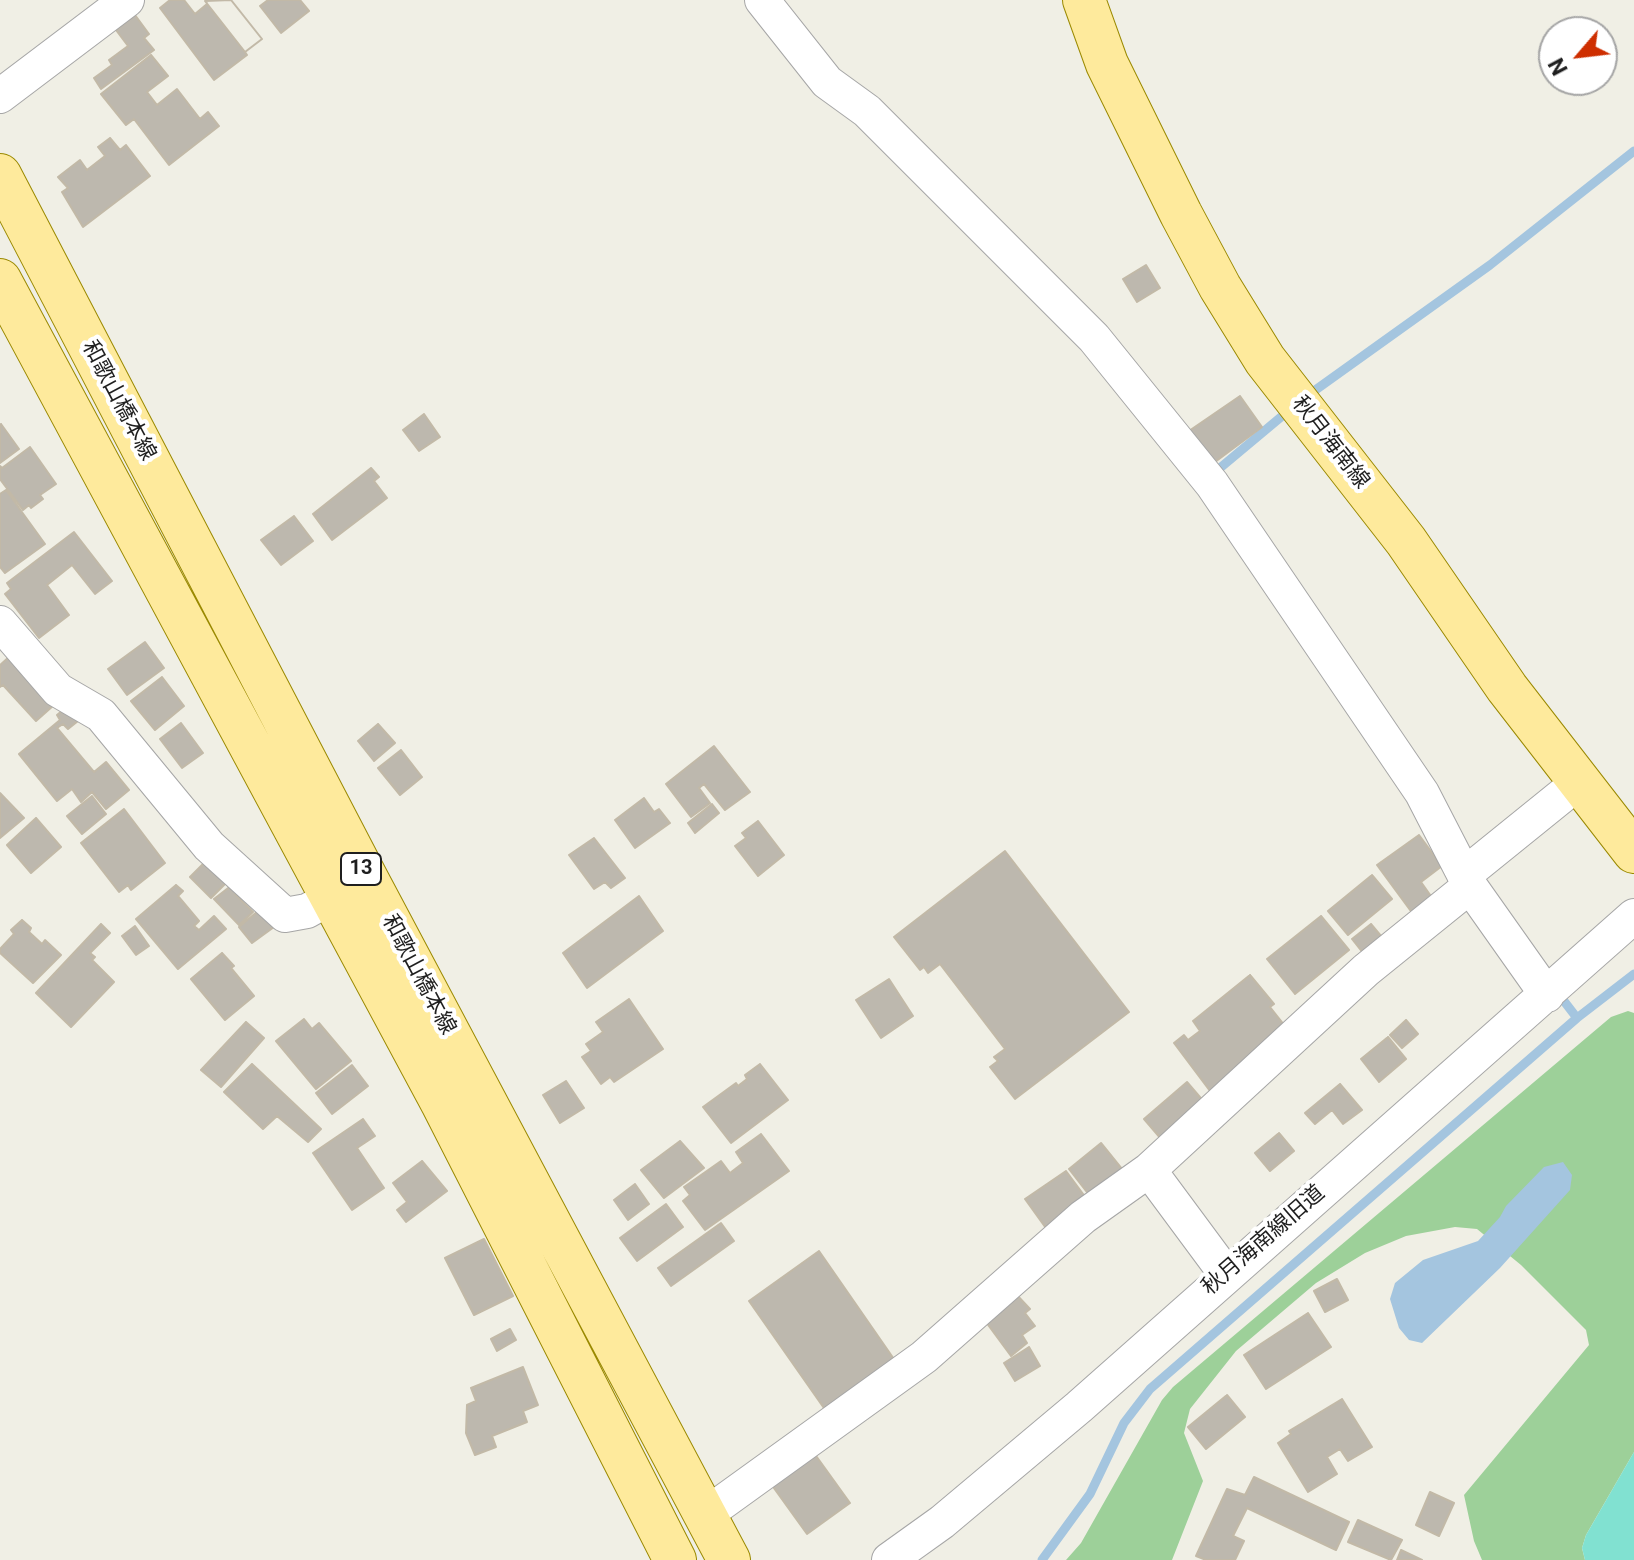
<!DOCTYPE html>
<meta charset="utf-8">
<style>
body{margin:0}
#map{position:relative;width:1634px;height:1560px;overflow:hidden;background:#f0efe5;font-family:Roboto,sans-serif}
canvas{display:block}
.north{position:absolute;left:1538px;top:16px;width:80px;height:80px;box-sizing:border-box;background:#fff;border:2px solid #a5a5a5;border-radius:50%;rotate:242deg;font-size:22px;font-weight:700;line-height:32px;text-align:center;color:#1f1f1f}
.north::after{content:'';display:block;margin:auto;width:28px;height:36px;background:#ce2e00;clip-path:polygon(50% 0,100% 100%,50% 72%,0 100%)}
</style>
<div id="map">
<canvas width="1634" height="1560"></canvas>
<div class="north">N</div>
</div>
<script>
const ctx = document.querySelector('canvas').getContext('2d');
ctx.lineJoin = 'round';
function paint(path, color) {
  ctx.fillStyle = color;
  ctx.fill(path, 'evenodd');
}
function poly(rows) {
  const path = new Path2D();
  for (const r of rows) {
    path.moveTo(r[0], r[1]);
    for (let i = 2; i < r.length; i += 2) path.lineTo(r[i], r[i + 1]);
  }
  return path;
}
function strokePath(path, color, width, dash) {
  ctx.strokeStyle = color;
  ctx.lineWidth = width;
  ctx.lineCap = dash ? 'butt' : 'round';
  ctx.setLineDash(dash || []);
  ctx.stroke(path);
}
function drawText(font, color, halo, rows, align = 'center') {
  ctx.font = font + ' Roboto,"Noto Sans JP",sans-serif';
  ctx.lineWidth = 8;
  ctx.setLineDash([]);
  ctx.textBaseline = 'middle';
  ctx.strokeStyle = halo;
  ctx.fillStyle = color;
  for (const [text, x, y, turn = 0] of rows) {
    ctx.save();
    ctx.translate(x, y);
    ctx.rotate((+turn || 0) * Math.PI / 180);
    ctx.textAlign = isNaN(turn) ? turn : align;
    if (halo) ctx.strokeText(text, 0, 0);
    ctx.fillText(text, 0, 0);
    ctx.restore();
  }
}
paint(poly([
 [1628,1011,1634,1013,1634,1452,1586,1535,1582,1548,1585,1560,1482,1560,1474,1541,1464,1495,1589,1345,1586,1330,1521,1265,1477,1229,1455,1227,1406,1236,1365,1253,1316,1283,1236,1351,1190,1409,1184,1433,1203,1481,1172,1560,1066,1560,1081,1543,1162,1400,1173,1387,1611,1017]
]), '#9dd099');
paint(poly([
 [1634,1452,1634,1560,1585,1560,1582,1548,1586,1535]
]), '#81e1d1');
paint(poly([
 [1563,1162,1572,1175,1570,1190,1500,1268,1422,1343,1409,1340,1399,1328,1390,1299,1395,1283,1423,1260,1478,1241,1500,1217,1506,1206,1544,1167]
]), '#a4c5df');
strokePath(poly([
 [1314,391,1490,265,1634,151],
 [1214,473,1281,417],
 [1557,992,1577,1018],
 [1042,1560,1090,1494,1124,1423,1150,1389,1577,1018,1634,974]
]), '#a4c5df', 9);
const building = poly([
 [170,0,184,0,195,14,207,4,206,0,231,0,262,39,245,52,247,55,214,80,160,8,170,0],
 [231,0,262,39,245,52,205,1,231,0],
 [268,0,300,0,309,11,281,33,260,6,268,0],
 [135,15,149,34,144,38,154,50,101,89,94,78,112,65,109,60,128,46,116,30,135,15],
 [151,55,168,76,147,92,157,105,177,89,200,119,208,112,219,126,169,165,134,119,126,125,101,94,151,55],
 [110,138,120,150,126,145,150,176,83,227,62,192,68,188,58,177,80,160,87,170,105,156,98,147,110,138],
 [1146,265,1160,288,1137,302,1123,279,1146,265],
 [1240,396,1262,427,1211,465,1186,433,1240,396],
 [424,414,440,437,419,451,403,430,424,414],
 [1,424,19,449,0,463,0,425,1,424],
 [30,447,56,484,40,495,43,499,31,508,29,505,23,510,0,479,0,466,2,468,30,447],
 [371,468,379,477,374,481,387,498,332,540,313,514,371,468],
 [6,490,45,544,5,573,0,567,0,494,6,490],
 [294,516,313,541,281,565,261,540,294,516],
 [74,532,112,581,95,594,72,565,47,585,69,615,39,638,5,594,11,589,7,583,74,532],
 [145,642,164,668,127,695,108,669,145,642],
 [10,656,54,705,36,721,3,685,0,687,0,665,10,656],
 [162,677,184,706,155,730,131,701,162,677],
 [76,699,88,713,68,729,63,724,57,728,94,772,106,762,129,790,106,809,92,792,81,802,72,789,57,801,19,754,60,720,57,715,76,699],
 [181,723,203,753,182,768,160,739,181,723],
 [378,724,395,743,374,761,358,741,378,724],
 [714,746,750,792,725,810,704,784,699,788,710,803,691,817,666,784,714,746],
 [401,750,422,777,400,795,378,768,401,750],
 [0,793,24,818,0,838,0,793],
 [92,796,106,814,82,834,67,816,92,796],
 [644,798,654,812,659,809,670,823,635,848,615,820,644,798],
 [712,804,719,813,695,833,688,823,712,804],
 [124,809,165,863,131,890,128,885,119,892,81,843,124,809],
 [36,818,61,847,31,873,7,845,36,818],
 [758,821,784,855,758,876,735,846,746,838,742,833,758,821],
 [1419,835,1442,866,1421,882,1433,899,1413,914,1377,865,1419,835],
 [594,838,625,878,611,888,605,882,594,889,569,855,594,838],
 [1005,851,1129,1012,1015,1099,990,1067,998,1061,994,1057,1005,1049,940,964,928,973,924,967,920,970,894,937,1005,851],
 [207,860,228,881,211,898,190,877,207,860],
 [1372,875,1392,899,1348,935,1328,911,1372,875],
 [176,885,183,891,178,896,199,921,194,926,199,930,214,916,226,929,178,969,136,919,176,885],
 [232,885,238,892,235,894,253,912,239,925,214,899,232,885],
 [639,896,663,931,587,988,563,953,639,896],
 [258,911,274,927,252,943,239,927,258,911],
 [1321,916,1349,950,1295,994,1267,959,1321,916],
 [22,920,31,928,29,932,42,944,45,940,61,955,33,983,0,953,0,949,14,934,11,930,22,920],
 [101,924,110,933,90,953,95,957,92,960,114,982,71,1027,36,993,101,924],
 [1371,924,1386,942,1367,958,1352,939,1371,924],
 [135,926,149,946,136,955,122,936,135,926],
 [222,953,234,966,231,968,254,996,225,1020,191,979,222,953],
 [1250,975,1274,1004,1270,1007,1285,1026,1210,1091,1174,1043,1184,1035,1188,1040,1200,1031,1193,1021,1250,975],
 [889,979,913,1016,881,1038,856,1000,889,979],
 [629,999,663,1049,614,1082,610,1077,601,1084,582,1057,591,1051,586,1044,603,1032,596,1022,629,999],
 [304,1019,312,1029,319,1023,351,1061,316,1089,276,1041,304,1019],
 [1406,1020,1418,1034,1402,1048,1390,1035,1406,1020],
 [246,1022,264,1038,221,1087,201,1070,246,1022],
 [1388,1037,1406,1059,1379,1082,1361,1059,1388,1037],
 [252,1064,321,1129,308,1142,277,1116,263,1129,224,1092,252,1064],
 [760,1064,788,1100,731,1143,703,1107,736,1083,738,1086,747,1079,745,1075,760,1064],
 [352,1065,368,1086,332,1114,316,1093,352,1065],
 [566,1081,584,1108,560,1123,543,1095,566,1081],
 [1187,1082,1205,1103,1162,1140,1144,1119,1187,1082],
 [1340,1084,1362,1110,1343,1124,1332,1110,1315,1124,1305,1113,1340,1084],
 [363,1119,375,1136,357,1148,384,1188,352,1210,313,1153,363,1119],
 [1279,1133,1294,1151,1270,1171,1255,1153,1279,1133],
 [761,1134,789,1171,705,1230,683,1201,690,1195,684,1187,721,1161,730,1173,743,1163,736,1152,761,1134],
 [680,1141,704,1168,664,1198,641,1170,680,1141],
 [1101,1143,1126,1174,1093,1200,1069,1169,1101,1143],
 [422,1161,447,1191,406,1222,397,1210,407,1202,393,1183,422,1161],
 [1066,1171,1089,1202,1048,1231,1025,1199,1066,1171],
 [635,1184,649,1204,628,1220,614,1200,635,1184],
 [666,1204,683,1227,637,1261,620,1238,666,1204],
 [721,1223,734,1241,671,1286,658,1268,721,1223],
 [484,1239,513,1296,474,1315,445,1258,484,1239],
 [819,1251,896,1362,826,1411,749,1301,819,1251],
 [1337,1279,1348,1300,1325,1312,1314,1291,1337,1279],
 [1014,1292,1030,1309,1025,1313,1035,1326,1022,1335,1027,1343,1011,1356,983,1318,1014,1292],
 [1308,1313,1331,1347,1266,1389,1244,1355,1308,1313],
 [510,1329,516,1340,497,1351,491,1339,510,1329],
 [1029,1347,1040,1366,1015,1381,1004,1363,1029,1347],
 [523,1367,538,1405,523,1411,527,1422,492,1436,496,1447,475,1455,466,1433,467,1405,476,1401,471,1388,523,1367],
 [1227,1395,1245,1417,1206,1449,1188,1427,1227,1395],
 [1342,1399,1372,1447,1348,1461,1340,1449,1327,1457,1337,1474,1308,1492,1278,1443,1291,1434,1289,1431,1342,1399],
 [814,1453,850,1503,807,1534,771,1484,814,1453],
 [1254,1477,1349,1522,1336,1550,1247,1508,1233,1536,1244,1541,1235,1560,1206,1560,1196,1556,1227,1489,1245,1495,1254,1477],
 [1430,1492,1454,1503,1439,1536,1416,1525,1430,1492],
 [1358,1520,1402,1540,1391,1560,1348,1542,1358,1520],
 [1401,1550,1422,1560,1397,1560,1401,1550]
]);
paint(building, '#bdb8ae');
strokePath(building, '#c2b9a7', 2);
const minor = poly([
 [762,0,827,82,867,111,1094,338,1212,484,1422,793,1470,886,1547,995],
 [0,96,127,0],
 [0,623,58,690,101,715,209,846,285,915,307,911,352,886],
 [1464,875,1579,782],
 [1149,1170,1226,1274],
 [705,1515,924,1357,1083,1217,1149,1170,1366,970,1470,886],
 [889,1560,942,1522,1079,1407,1634,916]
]);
const major = poly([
 [1084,0,1107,64,1181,214,1220,287,1265,360,1406,541,1507,688,1634,852],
 [0,175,366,877,729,1560],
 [0,280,442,1103,675,1560]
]);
strokePath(minor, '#a6a6a6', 36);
strokePath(major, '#9a8900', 44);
strokePath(minor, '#fff', 34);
strokePath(major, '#feea9c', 42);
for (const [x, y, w] of [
 [361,869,40]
]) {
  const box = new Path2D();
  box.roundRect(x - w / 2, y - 16, w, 32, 6);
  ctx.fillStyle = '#fff';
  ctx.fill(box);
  strokePath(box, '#1f1f1f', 2);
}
drawText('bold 20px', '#1f1f1f', null, [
 ["13",361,869]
]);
drawText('22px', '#1f1f1f', '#fff', [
 ["和歌山橋本線",118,401,62],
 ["秋月海南線",1330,443,52],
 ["和歌山橋本線",418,975,62],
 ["秋月海南線旧道",1264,1241,-41]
]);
</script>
